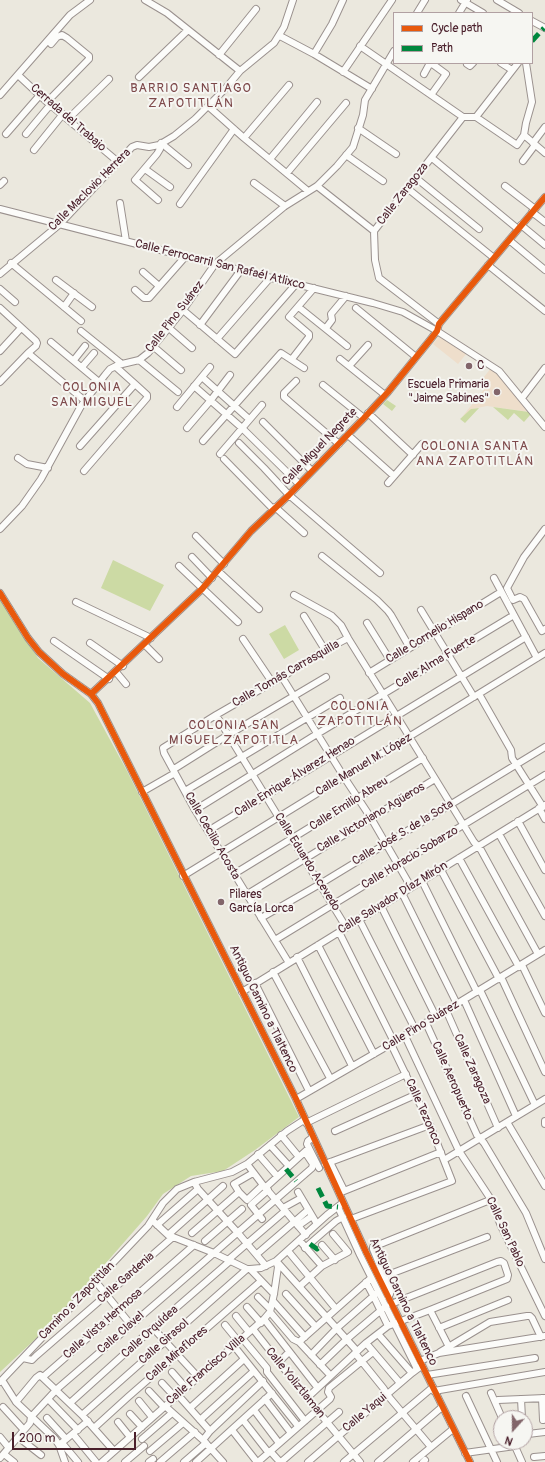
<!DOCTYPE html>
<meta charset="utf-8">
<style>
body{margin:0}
#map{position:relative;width:545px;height:1462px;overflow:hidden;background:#ebe8de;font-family:Pangolin,sans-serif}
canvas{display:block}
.legend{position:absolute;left:393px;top:12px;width:140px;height:52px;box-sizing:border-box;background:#f6f6f2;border:1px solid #b1a0a2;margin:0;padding:5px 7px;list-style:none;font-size:12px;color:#4a1f2b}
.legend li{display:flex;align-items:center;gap:8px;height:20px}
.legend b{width:20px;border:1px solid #b1a0a2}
.north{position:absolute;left:493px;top:1410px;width:40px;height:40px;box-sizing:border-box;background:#f6f6f2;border:1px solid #b1a0a2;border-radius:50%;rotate:201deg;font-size:11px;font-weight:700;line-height:16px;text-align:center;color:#4a1f2b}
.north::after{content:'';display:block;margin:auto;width:14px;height:18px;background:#82656a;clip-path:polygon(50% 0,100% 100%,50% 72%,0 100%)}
.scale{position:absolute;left:12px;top:1432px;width:124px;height:18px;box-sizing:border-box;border:2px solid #4a1f2b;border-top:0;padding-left:5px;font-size:12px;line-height:14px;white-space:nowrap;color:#4a1f2b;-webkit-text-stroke:3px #f6f6f2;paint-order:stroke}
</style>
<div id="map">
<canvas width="545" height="1462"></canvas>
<ul class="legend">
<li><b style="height:5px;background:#e8590c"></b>Cycle path</li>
<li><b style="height:5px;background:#00873e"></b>Path</li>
</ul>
<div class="north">N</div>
<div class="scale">200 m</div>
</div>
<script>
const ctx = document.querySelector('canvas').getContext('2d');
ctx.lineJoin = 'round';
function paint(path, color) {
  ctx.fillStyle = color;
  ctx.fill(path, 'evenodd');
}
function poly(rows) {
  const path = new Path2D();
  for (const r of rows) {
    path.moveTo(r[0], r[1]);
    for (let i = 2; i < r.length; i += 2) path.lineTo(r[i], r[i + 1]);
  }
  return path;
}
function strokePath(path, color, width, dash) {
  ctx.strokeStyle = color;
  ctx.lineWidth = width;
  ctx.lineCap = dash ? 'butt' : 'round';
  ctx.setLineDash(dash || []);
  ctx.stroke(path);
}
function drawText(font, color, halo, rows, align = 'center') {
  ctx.font = font + ' Pangolin,sans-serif';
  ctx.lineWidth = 4;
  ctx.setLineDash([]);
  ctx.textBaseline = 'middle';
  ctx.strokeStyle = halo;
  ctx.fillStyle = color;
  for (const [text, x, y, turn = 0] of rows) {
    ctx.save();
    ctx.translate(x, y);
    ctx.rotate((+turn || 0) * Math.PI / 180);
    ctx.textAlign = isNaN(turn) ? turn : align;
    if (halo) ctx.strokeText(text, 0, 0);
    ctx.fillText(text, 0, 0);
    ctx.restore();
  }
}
paint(poly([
 [440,335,467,353,458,364,433,344],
 [491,368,497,373,529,412,487,406,472,409,462,417,486,387,480,382]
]), '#eedecb');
paint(poly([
 [387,400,396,406,392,411,383,404],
 [493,407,529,412,531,414,524,422,514,413,508,420],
 [479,408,465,423,460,419,471,409],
 [113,560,164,585,150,611,101,588],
 [0,599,38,658,90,703,127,771,299,1117,255,1150,223,1171,191,1176,163,1194,147,1216,57,1319,0,1372],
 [285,625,299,650,284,659,269,634]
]), '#ccdaa4');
const minor = poly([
 [145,0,167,13,240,71],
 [461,0,483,13],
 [497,0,519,13],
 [417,13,425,0],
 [459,13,467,0],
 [532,21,545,28],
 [280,36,314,54,372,89],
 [360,46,463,117,476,117,517,145,524,135,526,123,532,102,526,63],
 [314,54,332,24,343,0],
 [219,55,256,9],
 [431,63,446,74,431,95],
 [501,63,512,70],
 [467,64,470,66,473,63],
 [343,72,392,0],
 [424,74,430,63],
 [18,75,47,102,117,161],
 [139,77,188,30],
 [0,95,70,15,90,0],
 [47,102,89,59,89,56,67,38,62,35,57,37,51,44],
 [208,106,244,138,308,191],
 [476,117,518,63],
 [68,119,109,79],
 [358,128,396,154],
 [6,134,40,95],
 [26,134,51,104],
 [524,135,545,153],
 [244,138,289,85],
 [161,143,188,165],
 [533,143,545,127],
 [34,150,63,114],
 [346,155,383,181],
 [432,158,518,229],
 [270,159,317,102],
 [523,161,535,145],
 [145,169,170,187],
 [287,173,346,103],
 [416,178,479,229],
 [254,183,285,206],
 [0,185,4,181],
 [317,186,374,231],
 [505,186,535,209],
 [407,188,494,258],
 [158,200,135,180,157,154,160,149,159,145],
 [120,203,126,241],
 [180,204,234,129],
 [0,209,215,264,373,303,403,312,437,331,499,371,545,427],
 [532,212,545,222],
 [521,225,545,245],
 [509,240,545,270],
 [11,263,81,321],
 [488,265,545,311],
 [143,272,159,286],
 [0,274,60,224,132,147,137,145,149,147,159,145,174,136,195,119,225,89,240,71,274,43,284,27,293,0],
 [56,280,92,307],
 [0,289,15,302],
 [135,290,144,298,149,298,185,257],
 [64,307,74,293],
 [0,308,36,341,37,343,36,346,28,353,85,401],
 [356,308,416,357],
 [301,309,347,346],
 [183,310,235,354,296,284],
 [439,324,379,278,375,260,374,231,463,117],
 [200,325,241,270],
 [169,328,192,348],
 [326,328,332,320,331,314,346,296],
 [81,331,122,364],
 [217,339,270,278],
 [51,342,99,382],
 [154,347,181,370],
 [0,351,21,328],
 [292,359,309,337,309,334,289,317,314,288],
 [340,359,385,395],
 [74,360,85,346],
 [139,360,178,392],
 [349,366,368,345],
 [82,367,94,353],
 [202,377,249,419],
 [296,381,284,393,284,397,339,444],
 [0,382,28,353],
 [323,385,364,418],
 [194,386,242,428,299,484],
 [522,398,545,368],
 [177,407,210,367],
 [368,413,413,455],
 [263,422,312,471],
 [187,428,211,400,230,375],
 [348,435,394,476],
 [203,441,281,353,304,368],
 [239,443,264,468,289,495,380,573],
 [80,446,135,384,116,367],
 [220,454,262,405],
 [18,458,27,464,48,468],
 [224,459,273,509],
 [84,471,147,398,147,395,135,384],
 [388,483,422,444],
 [275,507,304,533],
 [0,529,22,506,41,479,81,406,105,375,110,369,118,365,139,360,148,353,183,310,215,264,285,206,317,186,337,166,353,147,363,115,365,100,394,51],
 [545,529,524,557,507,588,513,600,520,597,524,599,542,631,545,629],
 [196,536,224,564],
 [322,556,377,600,388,611,391,615,410,648],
 [192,557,212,578],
 [179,566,238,622],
 [218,571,259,609],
 [494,578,537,658],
 [0,593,28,638,39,652,63,674,91,694,98,703,296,1099,366,1252,470,1462],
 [294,595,332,616,341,625,348,638,396,715,474,842,481,850,538,954],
 [76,602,151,638],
 [421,610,474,697],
 [304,616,325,650],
 [367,623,390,660],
 [243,639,272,682],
 [54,641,109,679],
 [90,643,123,666],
 [144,644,159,659],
 [116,672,126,684],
 [369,673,501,592],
 [282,677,344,777,371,818,411,887],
 [91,694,202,589,251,531,289,495,364,418,388,392,430,340,437,331,439,324,545,197],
 [479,694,511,750,512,758,543,807],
 [216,715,346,927],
 [174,769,228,735,326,677],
 [185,791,340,698],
 [142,792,175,773],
 [539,808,545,819],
 [195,810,317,734,514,615],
 [518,821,545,870],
 [208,831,526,637],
 [499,834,545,916],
 [459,858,519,967],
 [441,870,499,979],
 [234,874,423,758],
 [183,876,545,653],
 [422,881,477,992],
 [402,893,457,1004],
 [246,895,435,779],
 [381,906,436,1017],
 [261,918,320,884,545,747],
 [359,919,415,1029],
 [339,932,394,1042],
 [275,940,545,775],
 [318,945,374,1054],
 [297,957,352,1066],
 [289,963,195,810,164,753,163,748,216,715,282,677,325,650,348,638],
 [522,965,545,1013],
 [273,972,330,1078],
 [501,977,545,1072],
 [255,983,309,1091],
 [480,990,535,1105],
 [242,992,545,805],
 [464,1000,516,1116],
 [446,1010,498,1128],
 [426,1023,477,1135,484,1143,526,1213,545,1259],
 [405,1036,459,1151,490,1198,501,1226,545,1316],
 [296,1099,391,1044,545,950],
 [545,1121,545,1124],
 [507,1122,545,1186],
 [306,1123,406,1074],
 [335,1131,415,1095],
 [281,1135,299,1157],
 [312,1138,308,1141,307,1144,319,1168],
 [270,1145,289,1166],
 [258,1154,277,1176],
 [444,1160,545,1099],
 [330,1162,344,1190],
 [247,1164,263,1185,306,1235],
 [325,1164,430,1125],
 [253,1173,234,1184,239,1192,247,1200,263,1185],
 [194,1182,198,1189,238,1233,266,1266],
 [265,1188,309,1148],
 [298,1192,317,1224],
 [339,1193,441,1152],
 [338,1207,360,1255,417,1369],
 [283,1208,301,1198],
 [262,1219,251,1205,268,1190],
 [351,1219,452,1181,430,1125,391,1044],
 [152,1220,168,1235,214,1253,247,1269,250,1269,274,1294],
 [157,1225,198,1189],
 [298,1226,312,1216],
 [192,1233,239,1192],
 [168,1235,223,1186],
 [205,1241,242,1209],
 [300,1241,322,1266],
 [322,1245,335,1260],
 [305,1248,336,1221,343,1217],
 [288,1251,336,1309],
 [257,1254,308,1210],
 [228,1260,285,1211],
 [278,1263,357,1351],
 [250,1269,261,1268,276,1261,327,1215,340,1205],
 [385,1276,487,1237],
 [96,1282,131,1325],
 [366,1282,373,1295,388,1326],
 [300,1286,322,1266,348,1252,333,1234],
 [286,1294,316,1327],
 [258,1297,270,1309],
 [388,1297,390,1294,390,1290,373,1249,373,1247,490,1200],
 [273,1301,305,1337],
 [247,1307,261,1323],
 [430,1310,449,1347],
 [270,1312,293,1339,299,1342,330,1375],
 [236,1316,249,1332],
 [264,1319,317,1387],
 [225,1325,239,1342],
 [153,1328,198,1377],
 [439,1328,508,1300],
 [253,1329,307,1398,360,1462],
 [378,1334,412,1373],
 [242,1338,267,1368,267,1372,305,1421],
 [299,1342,371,1278],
 [366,1343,400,1383],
 [234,1346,298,1426],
 [440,1352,490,1322,527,1316,530,1316,532,1318,541,1337],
 [355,1353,384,1389,389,1397,431,1447],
 [311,1355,337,1328,378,1292],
 [23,1358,32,1360,36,1356,173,1237],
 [420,1361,439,1353,545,1336],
 [279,1362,289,1352],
 [320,1365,347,1339,386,1306],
 [172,1372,186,1388],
 [427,1375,535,1358],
 [43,1377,194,1245],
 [2,1380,16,1402,55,1439,59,1445,65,1462],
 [0,1382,148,1226,163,1203,177,1189,194,1182,232,1172,247,1164,287,1131,304,1120],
 [162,1383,175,1397],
 [149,1391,164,1407],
 [434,1391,545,1372],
 [491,1393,502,1418],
 [178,1395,210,1431],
 [466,1396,497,1462],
 [307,1398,366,1343,388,1326,430,1310,507,1279,508,1275,504,1263,501,1261,497,1262,391,1304],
 [542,1398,543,1420],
 [48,1399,78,1430],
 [265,1399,291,1433],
 [521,1399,522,1418],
 [498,1400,545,1398],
 [139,1401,152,1417],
 [16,1402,36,1378,40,1375,82,1415,114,1451],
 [70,1403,153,1328,230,1261],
 [165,1406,203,1440,223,1462],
 [3,1407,24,1430],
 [190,1408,244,1359],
 [254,1410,279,1443],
 [130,1414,142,1427],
 [82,1415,247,1269],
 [31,1417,57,1389,93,1358,312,1168,313,1164,305,1152],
 [47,1418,66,1439],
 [200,1420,254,1371],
 [243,1420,268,1452],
 [118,1422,130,1437],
 [94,1428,128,1397,261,1281],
 [232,1430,257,1462],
 [525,1432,528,1434,545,1432],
 [73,1434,96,1462],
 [0,1437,9,1448],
 [18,1437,41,1455],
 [142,1439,172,1413],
 [203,1440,210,1431,263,1381],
 [62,1443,78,1462],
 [514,1444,522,1462],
 [59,1445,88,1421],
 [150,1451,183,1423],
 [270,1451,280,1462],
 [465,1453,515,1446],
 [4,1454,14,1462],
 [534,1457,545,1456],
 [0,1458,30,1423,31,1417],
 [102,1462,264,1319,270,1312,274,1294,278,1267,276,1261],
 [125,1462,144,1446],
 [149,1462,153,1459],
 [160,1462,195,1432],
 [184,1462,206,1443],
 [196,1462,272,1393],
 [258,1462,330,1399,331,1397,328,1392,329,1388,373,1352],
 [281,1462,339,1412],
 [308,1462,412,1373,420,1367],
 [344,1462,433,1387],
 [378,1462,442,1407],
 [413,1462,453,1429],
 [423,1462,425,1460]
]);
strokePath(minor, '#9a918e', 8);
strokePath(minor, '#fcfcfa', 6);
strokePath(poly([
 [532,41,544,28],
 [286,1169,296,1181],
 [318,1188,327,1206,338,1207],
 [310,1244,317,1249,322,1245]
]), '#00873e', 5, [10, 5]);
strokePath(poly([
 [0,593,28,638,39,652,63,674,91,694,98,703,296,1099,366,1252,470,1462],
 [91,694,202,589,251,531,289,495,364,418,388,392,430,340,437,331,439,324,545,197]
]), '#e8590c', 6);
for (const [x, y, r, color] of [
 [469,366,4,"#82656a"],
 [497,392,4,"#82656a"],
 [221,902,4,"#82656a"]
]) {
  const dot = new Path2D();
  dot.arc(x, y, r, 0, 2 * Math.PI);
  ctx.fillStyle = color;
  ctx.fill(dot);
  strokePath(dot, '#f6f6f2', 1.5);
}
drawText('12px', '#4a1f2b', '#f6f6f2', [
 ["Cerrada del Trabajo",68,118,41],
 ["Calle Maclovio Herrera",90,190,-45],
 ["Calle Zaragoza",403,194,-52],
 ["Calle Ferrocarril San Rafaél Atlixco",220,265,14],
 ["Calle Pino Suárez",175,317,-52],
 ["Calle Miguel Negrete",320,447,-46],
 ["Calle Cornelio Hispano",435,632,-31],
 ["Calle Alma Fuerte",436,662,-31],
 ["Calle Tomás Carrasquilla",286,674,-30],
 ["Calle Manuel M. López",364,765,-31],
 ["Calle Enrique Álvarez Henao",295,777,-32],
 ["Calle Emilio Abreu",349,804,-32],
 ["Calle Victoriano Agüeros",371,818,-31],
 ["Calle José S. de la Sota",403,833,-31],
 ["Calle Cecilio Acosta",212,836,60],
 ["Calle Horacio Sobarzo",410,858,-31],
 ["Calle Eduardo Acevedo",307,862,58],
 ["Calle Salvador Díaz Mirón",393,898,-32],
 ["Antiguo Camino a Tlaltenco",263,1009,64],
 ["Calle Pino Suárez",421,1026,-31],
 ["Calle Zaragoza",472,1069,66],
 ["Calle Aeropuerto",452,1081,66],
 ["Calle Tezonco",423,1112,66],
 ["Calle San Pablo",505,1232,65],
 ["Calle Gardenia",126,1278,-41],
 ["Camino a Zapotitlán",77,1301,-46],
 ["Antiguo Camino a Tlaltenco",403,1302,64],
 ["Calle Vista Hermosa",103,1324,-41],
 ["Calle Orquídea",150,1332,-42],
 ["Calle Clavel",121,1333,-41],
 ["Calle Girasol",164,1342,-41],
 ["Calle Miraflores",177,1354,-41],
 ["Calle Francisco Villa",206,1370,-41],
 ["Calle Yoliztlaman",295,1383,51],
 ["Calle Yaqui",365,1413,-40]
]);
drawText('12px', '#4a1f2b', '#f6f6f2', [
 ["C",477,366],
 ["Escuela Primaria",489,385,"right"],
 ["\"Jaime Sabines\"",489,399,"right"],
 ["Pilares",229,895],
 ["García Lorca",229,909]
], 'left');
ctx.letterSpacing = '1px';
drawText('13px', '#7d484a', '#f6f6f2', [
 ["BARRIO SANTIAGO",191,89],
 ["ZAPOTITLÁN",191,104],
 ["COLONIA",92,388],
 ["SAN MIGUEL",92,403],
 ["COLONIA SANTA",475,447],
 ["ANA ZAPOTITLÁN",475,462],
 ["COLONIA",360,707],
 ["ZAPOTITLÁN",360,722],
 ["COLONIA SAN",234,726],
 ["MIGUEL ZAPOTITLA",234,741]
]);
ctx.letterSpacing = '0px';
</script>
